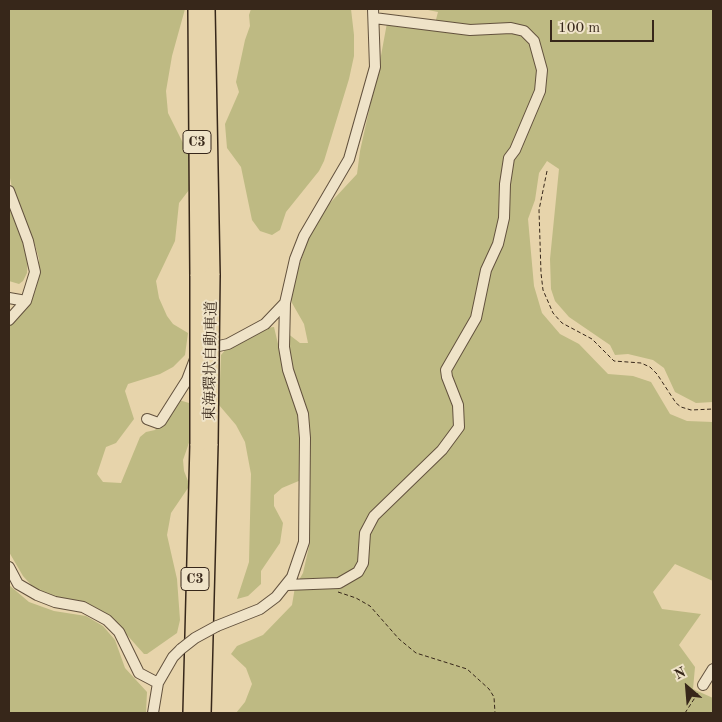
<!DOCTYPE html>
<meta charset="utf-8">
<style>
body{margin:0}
#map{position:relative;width:722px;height:722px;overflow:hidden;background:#e7d4ab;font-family:"Old Standard TT",serif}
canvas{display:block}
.frame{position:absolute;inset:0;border:10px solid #37271a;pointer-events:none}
.north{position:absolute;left:662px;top:662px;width:50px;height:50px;-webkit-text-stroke:4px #efe3c8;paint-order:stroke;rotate:333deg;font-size:14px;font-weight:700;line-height:20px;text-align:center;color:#37271a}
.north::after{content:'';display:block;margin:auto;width:18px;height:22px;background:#37271a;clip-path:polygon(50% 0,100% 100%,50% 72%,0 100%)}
.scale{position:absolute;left:550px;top:20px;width:104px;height:22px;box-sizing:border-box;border:2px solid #37271a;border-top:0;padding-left:6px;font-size:15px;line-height:18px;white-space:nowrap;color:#37271a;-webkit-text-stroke:4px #efe3c8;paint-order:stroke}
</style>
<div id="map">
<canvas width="722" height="722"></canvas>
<div class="frame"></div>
<div class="north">N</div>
<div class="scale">100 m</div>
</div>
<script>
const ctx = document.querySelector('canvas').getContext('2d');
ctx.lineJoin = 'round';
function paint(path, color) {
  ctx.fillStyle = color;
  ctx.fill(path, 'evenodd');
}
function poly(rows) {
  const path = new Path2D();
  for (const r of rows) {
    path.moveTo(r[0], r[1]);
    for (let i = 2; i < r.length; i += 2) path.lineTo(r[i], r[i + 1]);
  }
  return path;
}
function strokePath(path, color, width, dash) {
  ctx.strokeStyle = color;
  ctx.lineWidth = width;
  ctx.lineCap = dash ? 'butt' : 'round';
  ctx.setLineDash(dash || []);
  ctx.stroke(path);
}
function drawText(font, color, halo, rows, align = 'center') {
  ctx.font = font + ' "Old Standard TT","Noto Serif JP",serif';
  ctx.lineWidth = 4;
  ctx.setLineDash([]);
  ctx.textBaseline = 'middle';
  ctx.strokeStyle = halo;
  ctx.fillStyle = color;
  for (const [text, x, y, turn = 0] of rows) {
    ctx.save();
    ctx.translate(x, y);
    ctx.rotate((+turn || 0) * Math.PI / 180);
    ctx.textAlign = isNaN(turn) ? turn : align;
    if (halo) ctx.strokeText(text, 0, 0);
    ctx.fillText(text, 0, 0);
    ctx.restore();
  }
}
paint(poly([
 [9,9,185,9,172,56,166,91,168,113,189,155,189,190,179,203,175,241,156,281,159,298,167,316,173,324,188,333,185,355,173,367,160,374,128,384,125,391,134,419,116,443,106,447,97,474,103,482,121,483,140,437,146,432,155,430,179,400,189,403,192,410,191,437,183,460,184,471,188,481,188,488,171,513,167,535,177,579,180,620,177,633,147,654,144,654,110,616,93,606,49,596,34,588,23,576,9,552,9,325,29,305,35,292,39,277,39,259,35,245,12,188,9,173],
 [251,9,351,9,354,35,354,56,349,79,324,161,319,171,286,212,280,230,272,235,260,231,252,220,241,167,227,148,225,124,239,92,236,82,245,40,250,26,249,15],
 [423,9,713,9,713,402,696,403,675,392,664,368,653,360,628,354,615,355,610,345,569,317,555,301,551,289,550,259,559,169,547,161,539,173,535,200,528,219,534,286,542,313,560,334,579,344,608,374,633,376,651,382,670,414,687,421,713,422,713,581,675,564,653,592,662,609,701,614,679,645,695,667,693,689,713,698,713,713,236,713,245,702,252,684,246,668,231,654,237,646,263,635,292,605,295,587,303,573,310,542,310,437,293,370,287,333,300,343,308,343,304,324,292,303,290,294,308,239,318,216,357,174,360,151,380,61,387,23,433,31,438,12],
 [9,202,28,257,27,273,23,281,19,284,9,281],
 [274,327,287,382,298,415,301,480,282,488,274,495,274,506,283,523,280,543,261,571,261,584,248,596,237,599,249,562,251,474,245,442,236,425,219,405,221,355,226,349,265,328],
 [9,585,29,602,54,611,86,616,103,626,115,640,125,668,147,692,146,713,9,713]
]), '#beba83');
const minor = poly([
 [9,191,28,241,35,272,26,301,9,320],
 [9,298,26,301],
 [205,349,228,344,265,324,285,303],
 [147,419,158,423,161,421,187,380,195,359],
 [9,567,18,584,37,595,55,602,83,607,107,620,119,632,139,673,158,683],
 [287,585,339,583,358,572,363,563,365,533,374,516,442,450,459,427,458,405,447,377,446,370,476,318,486,270,498,244,504,218,505,184,509,158,515,150,540,91,542,70,534,41,524,31,511,28,470,30,374,18],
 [217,626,260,609,276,597,292,577,304,542,305,438,303,414,288,370,284,347,285,303,295,259,304,236,349,159,375,67,373,9],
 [703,685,713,669],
 [153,713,158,683,173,657,181,649]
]);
const highway = poly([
 [196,9,198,276],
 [207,9,212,275],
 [191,713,198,444],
 [203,713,210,444]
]);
strokePath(minor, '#63523e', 12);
strokePath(highway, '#37271a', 18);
strokePath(poly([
 [547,171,539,210,541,273,543,290,553,313,562,323,592,339,614,361,641,363,650,367,657,374,676,403,681,407,691,410,713,409],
 [338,592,356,598,370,606,399,639,416,653,467,669,489,689,494,697,495,713],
 [685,713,698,693]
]), '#37271a', 1, [4, 2.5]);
strokePath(minor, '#efe3c8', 10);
strokePath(highway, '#e7d4ab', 15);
const minorBridge = poly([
 [181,649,195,638,217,626]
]);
const highwayBridge = poly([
 [198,444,198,276],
 [210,444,212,275]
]);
strokePath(minorBridge, '#63523e', 12, []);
strokePath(highwayBridge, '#37271a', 18, []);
strokePath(minorBridge, '#efe3c8', 10);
strokePath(highwayBridge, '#e7d4ab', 15);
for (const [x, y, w] of [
 [197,142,28],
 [195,579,28]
]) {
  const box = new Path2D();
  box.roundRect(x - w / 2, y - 11.5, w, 23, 4);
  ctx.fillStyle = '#efe3c8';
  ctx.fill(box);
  strokePath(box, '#37271a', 1);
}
drawText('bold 14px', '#37271a', null, [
 ["C3",197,142],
 ["C3",195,579]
]);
drawText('15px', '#37271a', '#efe3c8', [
 ["東海環状自動車道",211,361,-89]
]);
</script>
